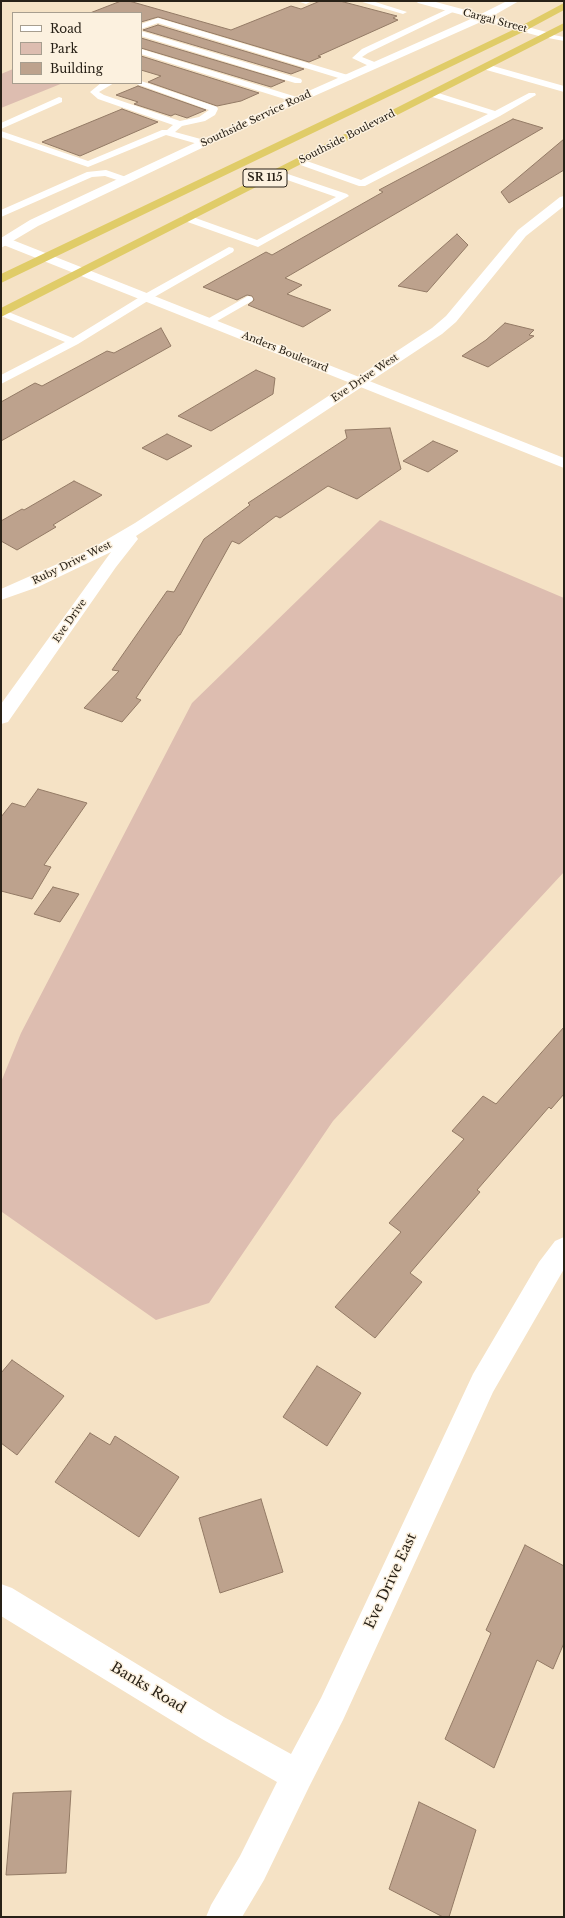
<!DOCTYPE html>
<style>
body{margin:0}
#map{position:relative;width:565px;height:1918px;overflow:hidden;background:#f5e2c5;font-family:"Libre Baskerville",serif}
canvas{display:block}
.frame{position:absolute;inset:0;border:2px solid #282117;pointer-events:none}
.legend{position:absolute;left:12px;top:12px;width:130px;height:72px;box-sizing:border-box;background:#fcf1df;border:1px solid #a79e8f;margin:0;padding:5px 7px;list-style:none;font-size:12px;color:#282117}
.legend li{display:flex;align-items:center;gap:8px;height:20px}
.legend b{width:20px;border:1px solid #a79e8f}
</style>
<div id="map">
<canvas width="565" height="1918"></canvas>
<div class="frame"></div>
<ul class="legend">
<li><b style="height:5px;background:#fff"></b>Road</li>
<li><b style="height:11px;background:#ddbdb0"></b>Park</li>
<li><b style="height:11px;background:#bda28d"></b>Building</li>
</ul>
</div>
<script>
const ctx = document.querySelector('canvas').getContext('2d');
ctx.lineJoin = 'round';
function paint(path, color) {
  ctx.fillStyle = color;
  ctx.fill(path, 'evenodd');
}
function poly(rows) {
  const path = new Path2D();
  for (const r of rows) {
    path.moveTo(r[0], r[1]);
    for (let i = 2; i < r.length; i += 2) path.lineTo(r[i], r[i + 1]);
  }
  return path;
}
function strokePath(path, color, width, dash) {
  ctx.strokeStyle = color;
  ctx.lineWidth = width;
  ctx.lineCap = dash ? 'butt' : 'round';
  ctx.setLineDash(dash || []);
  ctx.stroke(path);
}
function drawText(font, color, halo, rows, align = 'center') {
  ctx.font = font + ' "Libre Baskerville",serif';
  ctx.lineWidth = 3;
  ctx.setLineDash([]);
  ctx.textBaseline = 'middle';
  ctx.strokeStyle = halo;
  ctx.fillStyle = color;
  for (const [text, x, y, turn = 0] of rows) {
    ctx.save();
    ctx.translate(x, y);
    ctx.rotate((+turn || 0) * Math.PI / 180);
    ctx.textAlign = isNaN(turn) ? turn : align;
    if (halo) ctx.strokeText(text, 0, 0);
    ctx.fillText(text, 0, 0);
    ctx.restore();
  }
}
paint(poly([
 [13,69,13,83,63,83,1,108,1,74],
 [380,520,564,598,564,872,333,1121,209,1303,156,1320,2,1212,1,1082,21,1033,192,703]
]), '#ddbdb0');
const building = poly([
 [121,1,129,1,231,30,291,6,301,9,320,1,340,1,397,16,393,18,398,20,318,56,321,57,309,62,158,17,141,22,141,13,90,13,121,1],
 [158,25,304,69,291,74,143,30,158,25],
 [141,38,285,81,271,87,141,48,141,38],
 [141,56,259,93,241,101,217,106,148,82,161,76,141,70,141,56],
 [138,86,206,110,187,118,175,114,171,116,134,104,138,102,116,95,138,86],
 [122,109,158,122,80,156,42,142,122,109],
 [513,119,543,128,285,278,302,285,287,294,331,310,303,327,248,305,254,300,252,296,247,295,237,300,203,287,266,252,272,255,383,192,379,190,513,119],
 [564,139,564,170,509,203,501,192,564,139],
 [457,234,468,245,427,292,398,286,457,234],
 [505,323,534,330,529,335,534,336,488,367,462,356,486,340,505,323],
 [161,328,171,346,1,441,1,402,35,383,42,386,107,351,114,353,161,328],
 [256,370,275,378,273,394,211,431,178,416,256,370],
 [390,428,401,469,357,499,328,486,280,518,276,516,239,544,232,541,180,635,179,635,136,698,141,700,122,722,84,708,119,671,112,670,167,591,174,592,204,539,250,505,248,503,347,438,345,430,390,428],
 [167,434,192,446,167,460,142,448,167,434],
 [433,441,458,451,428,472,403,461,433,441],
 [74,481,102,495,53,525,56,527,17,550,1,541,1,521,22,509,24,510,74,481],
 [38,789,87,803,44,865,51,867,32,899,1,891,1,817,12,803,25,807,38,789],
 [53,887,79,894,60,922,34,914,53,887],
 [564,1027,564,1094,551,1109,549,1107,477,1190,480,1192,410,1273,422,1282,375,1338,335,1307,401,1232,389,1223,464,1139,452,1131,483,1096,496,1104,564,1027],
 [12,1360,64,1396,17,1455,1,1443,1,1373,12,1360],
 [317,1366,361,1393,327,1446,283,1417,317,1366],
 [90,1433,110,1445,115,1436,179,1477,139,1537,55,1482,90,1433],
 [261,1499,283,1572,220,1593,199,1518,261,1499],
 [525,1545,564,1566,564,1643,553,1669,537,1660,494,1768,445,1739,491,1633,486,1630,525,1545],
 [71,1791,66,1873,6,1875,13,1793,71,1791],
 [419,1802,476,1830,449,1917,443,1917,389,1889,419,1802]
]);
paint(building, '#bda28d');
strokePath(building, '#937a65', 1);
paint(poly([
 [297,1,309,1,310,2,306,4,297,1],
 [359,1,372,1,407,12,403,14,359,1],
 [450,8,457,10,368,53,362,57,377,63,377,67,371,67,352,58,362,49,450,8],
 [158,18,351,76,352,78,351,80,345,80,158,23,141,29,141,24,158,18],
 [141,31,301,79,302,81,301,83,295,83,141,36,141,31],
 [543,33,564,37,564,41,543,37,543,33],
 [141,49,300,98,301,100,300,102,294,102,141,54,141,49],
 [486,64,564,86,564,92,483,69,483,65,486,64],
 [141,81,217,107,218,109,215,115,205,121,182,126,175,132,208,141,210,143,208,145,205,146,166,135,88,167,1,137,1,131,88,161,162,130,167,130,173,125,98,99,90,92,101,83,114,83,99,92,104,95,180,121,199,117,209,110,134,83,141,83,141,81],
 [432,91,495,111,529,93,535,93,536,95,500,116,365,186,359,186,295,163,293,161,298,158,301,159,361,180,488,114,429,96,428,94,432,91],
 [59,97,62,98,62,102,1,129,1,123,59,97],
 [106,170,129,178,131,180,126,183,105,176,92,177,1,217,1,210,87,172,106,170],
 [276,170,347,194,349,196,258,247,182,220,181,218,182,216,190,216,257,240,336,197,273,175,271,173,276,170],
 [229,247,233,248,234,250,233,252,151,299,78,344,1,384,1,375,65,342,1,316,1,309,73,338,143,295,229,247],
 [248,296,252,297,253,299,252,301,212,324,204,324,202,322,248,296]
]), '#fff');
paint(poly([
 [416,1,432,1,481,14,507,1,519,1,491,17,550,33,551,35,546,38,483,21,267,117,38,226,1,248,1,238,30,220,259,113,473,18,418,3,416,1],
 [564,196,564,206,526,236,456,322,442,334,136,536,138,539,116,567,8,722,1,724,1,704,111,552,38,587,1,600,1,589,89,550,135,523,432,328,446,316,518,230,560,197,564,196],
 [564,1237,564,1269,493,1392,343,1720,309,1787,264,1880,242,1917,206,1917,211,1905,240,1856,277,1782,202,1739,1,1616,1,1584,12,1588,224,1717,291,1754,321,1698,473,1374,539,1262,555,1241,564,1237]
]), '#fff');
paint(poly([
 [5,237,564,458,564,468,1,244,1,238,5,237]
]), '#fff');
paint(poly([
 [564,3,564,10,525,31,1,283,1,274,519,27,564,3],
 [564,23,564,30,1,317,1,308,564,23]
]), '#e0cc68');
drawText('10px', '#282117', '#fcf1df', [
 ["Cargal Street",495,21,15],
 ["Southside Service Road",256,119,-25],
 ["Southside Boulevard",347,137,-27],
 ["Anders Boulevard",285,352,22],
 ["Eve Drive West",365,378,-34],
 ["Ruby Drive West",72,563,-26],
 ["Eve Drive",70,621,-55]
]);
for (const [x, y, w] of [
 [265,178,44]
]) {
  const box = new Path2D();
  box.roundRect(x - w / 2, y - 9, w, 18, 3);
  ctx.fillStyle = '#fcf1df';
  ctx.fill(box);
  strokePath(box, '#282117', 1);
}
drawText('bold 11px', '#282117', null, [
 ["SR 115",265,178]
]);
drawText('14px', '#282117', '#fcf1df', [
 ["Eve Drive East",391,1581,-65],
 ["Banks Road",148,1688,31]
]);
</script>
